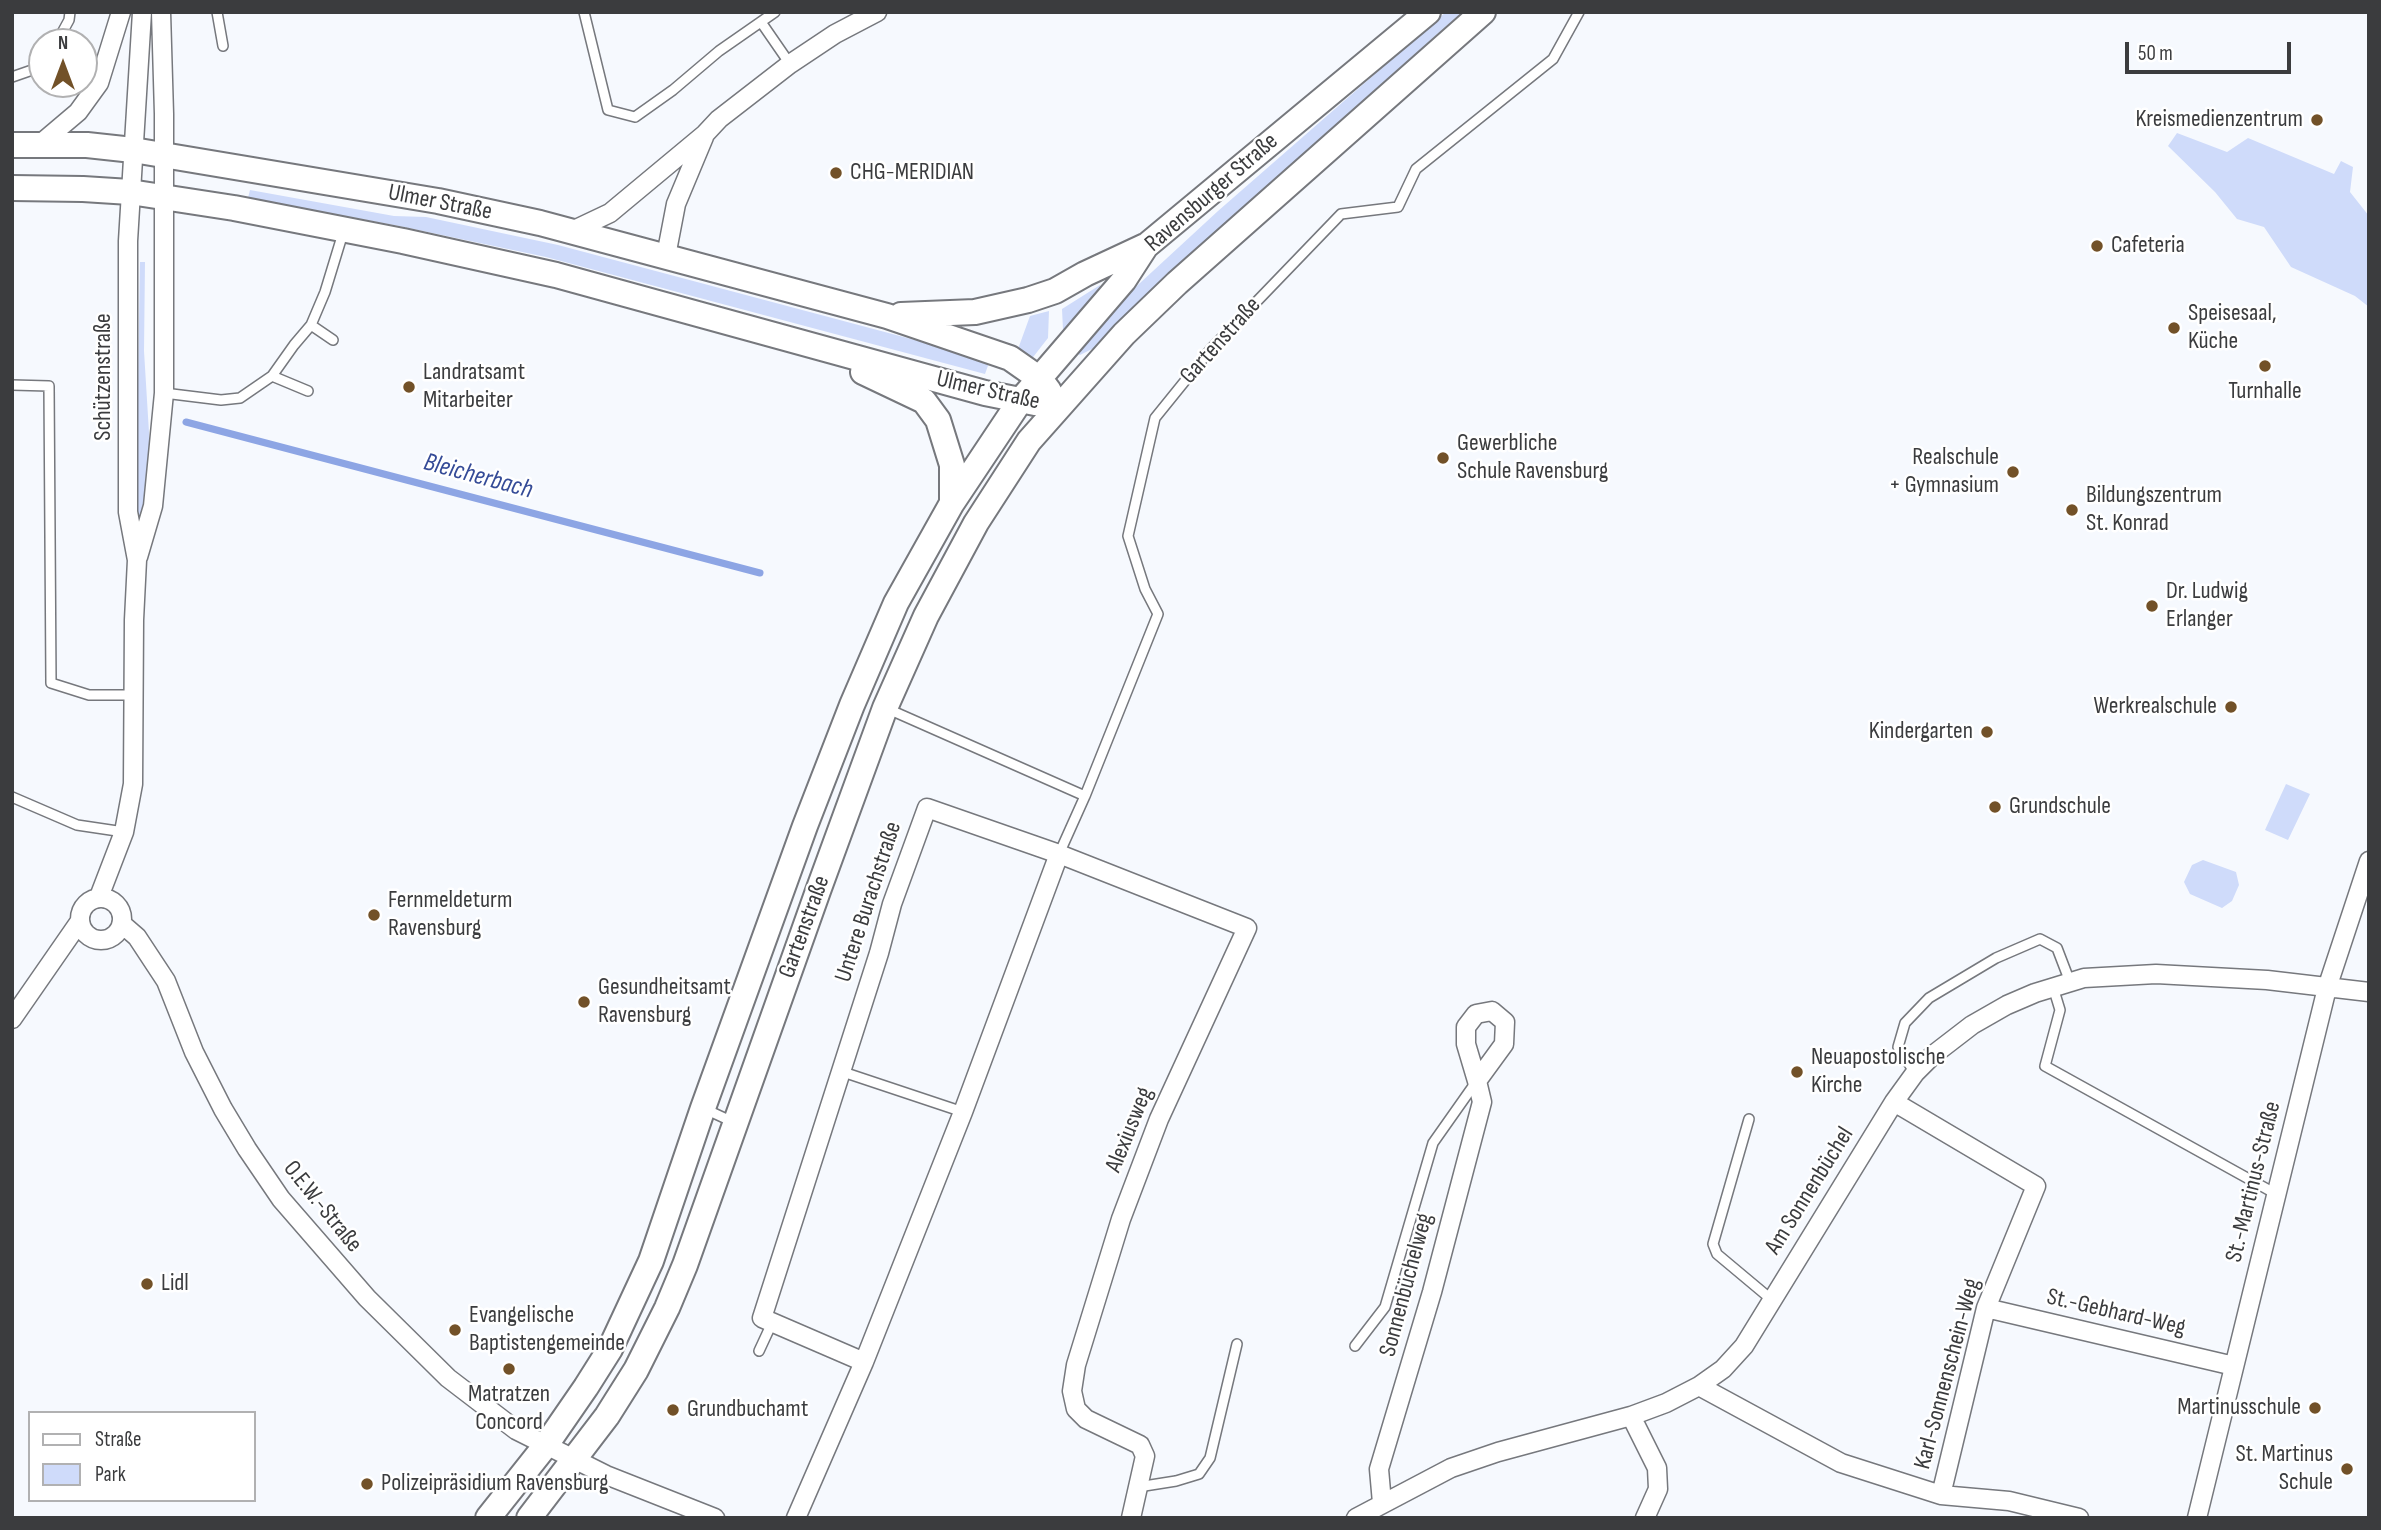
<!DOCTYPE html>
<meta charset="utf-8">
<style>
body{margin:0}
#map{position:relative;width:2381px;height:1530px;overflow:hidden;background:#f6f9fe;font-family:"Sofia Sans Condensed",sans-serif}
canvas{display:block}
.frame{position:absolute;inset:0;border:14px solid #3b3c3e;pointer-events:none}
.legend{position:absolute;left:28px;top:1411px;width:228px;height:91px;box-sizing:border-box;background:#fff;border:2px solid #b1b1b2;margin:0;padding:9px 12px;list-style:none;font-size:21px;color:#3b3c3e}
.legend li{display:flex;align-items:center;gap:14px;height:35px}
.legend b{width:35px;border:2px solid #b1b1b2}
.north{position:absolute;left:28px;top:28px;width:70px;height:70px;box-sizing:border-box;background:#fff;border:2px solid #b1b1b2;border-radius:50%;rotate:0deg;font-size:19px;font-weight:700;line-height:28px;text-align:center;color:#3b3c3e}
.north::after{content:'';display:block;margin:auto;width:24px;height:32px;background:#725128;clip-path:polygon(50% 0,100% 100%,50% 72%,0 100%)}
.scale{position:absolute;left:2125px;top:42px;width:166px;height:32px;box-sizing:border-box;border:4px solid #3b3c3e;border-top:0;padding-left:9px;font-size:21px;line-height:24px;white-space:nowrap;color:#3b3c3e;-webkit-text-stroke:5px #fff;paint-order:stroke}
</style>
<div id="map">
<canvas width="2381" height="1530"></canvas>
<div class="frame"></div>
<ul class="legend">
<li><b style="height:9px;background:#fff"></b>Straße</li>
<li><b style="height:19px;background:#cfdbfa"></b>Park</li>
</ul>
<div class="north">N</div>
<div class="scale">50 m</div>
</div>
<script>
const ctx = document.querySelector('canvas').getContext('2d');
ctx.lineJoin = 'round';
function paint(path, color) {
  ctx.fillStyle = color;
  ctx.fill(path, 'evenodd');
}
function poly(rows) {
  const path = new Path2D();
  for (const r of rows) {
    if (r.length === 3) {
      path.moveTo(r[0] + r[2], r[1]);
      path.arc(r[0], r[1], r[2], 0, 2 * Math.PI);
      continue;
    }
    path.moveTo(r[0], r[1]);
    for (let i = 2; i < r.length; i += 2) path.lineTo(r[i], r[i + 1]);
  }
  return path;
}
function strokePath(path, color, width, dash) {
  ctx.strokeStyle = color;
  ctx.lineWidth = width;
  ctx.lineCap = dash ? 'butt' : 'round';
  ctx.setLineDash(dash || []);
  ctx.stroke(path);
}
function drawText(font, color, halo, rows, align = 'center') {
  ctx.font = font + ' "Sofia Sans Condensed",sans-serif';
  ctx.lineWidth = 5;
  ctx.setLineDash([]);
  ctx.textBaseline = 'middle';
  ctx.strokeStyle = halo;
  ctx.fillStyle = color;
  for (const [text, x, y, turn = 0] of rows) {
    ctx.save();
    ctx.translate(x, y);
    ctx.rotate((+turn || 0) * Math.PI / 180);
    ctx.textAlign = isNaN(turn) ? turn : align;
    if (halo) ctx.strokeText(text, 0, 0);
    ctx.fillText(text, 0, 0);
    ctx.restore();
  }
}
paint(poly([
 [1446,12,1462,12,1226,222,1135,306,1096,347,1080,355,1076,353,1127,295,1218,211],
 [2177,133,2227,152,2248,138,2334,174,2341,161,2353,167,2350,192,2369,216,2369,307,2355,296,2291,267,2264,227,2237,219,2215,192,2168,146],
 [250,190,394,216,426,217,558,245,990,360,985,374,546,257,399,226,248,198],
 [140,262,145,262,144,351,150,449,143,512,139,518,136,508],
 [1100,285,1101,290,1063,330,1062,309],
 [1049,311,1048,338,1030,361,1018,349,1030,316],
 [2286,784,2310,794,2288,840,2265,830],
 [2203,860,2236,872,2239,885,2232,901,2222,908,2190,894,2184,882,2192,865]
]), '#cfdbfa');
strokePath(poly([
 [186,422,760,573]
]), '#8da5e4', 7);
const service = poly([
 [217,12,223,46],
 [584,12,608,110,635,117,673,90,719,51,775,12],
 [761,22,790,64],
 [57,42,69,20,70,12],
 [12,77,35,69,42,62],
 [311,325,333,340],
 [272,376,308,391],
 [12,385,49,386,51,683,89,695,134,695],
 [164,393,221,400,240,398,272,376,294,345,311,325,325,292,343,233],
 [888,709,1085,796,1059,854],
 [1085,796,1158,614,1145,589,1128,536,1155,418,1210,350,1341,214,1398,207,1416,169,1553,59,1579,12],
 [12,797,77,825,124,832],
 [2053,987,2060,1010,2045,1066,2276,1194],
 [840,1071,963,1112],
 [1915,1073,1898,1047,1905,1023,1929,998,1996,958,2040,939,2057,948,2070,982],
 [705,1109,733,1122],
 [1749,1119,1713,1244,1717,1254,1772,1300],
 [1355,1346,1385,1307,1433,1143,1476,1082],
 [759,1351,772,1323],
 [1138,1487,1176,1481,1199,1474,1210,1458,1237,1344]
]);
const minor = poly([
 [39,145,78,112,99,83,121,12],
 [572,231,610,213,705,134,719,119,790,64,835,34,877,12],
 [666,256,676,204,704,137],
 [138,557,153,506,164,393,164,114,161,12],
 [99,897,124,832,133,784,134,620,137,560,128,512,128,241,142,12],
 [101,919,21],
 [122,924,137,937,166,981,194,1052,223,1109,247,1149,281,1199,367,1298,448,1378,516,1430,606,1475,715,1518],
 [12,1019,80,921],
 [1894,1102,2036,1186,1986,1308,1941,1495],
 [1986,1308,2234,1366],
 [864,1362,762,1318,879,953,892,904,927,808,1059,854,1247,928,1159,1119,1121,1219,1076,1365,1072,1391,1076,1409,1086,1419,1140,1445,1145,1456,1131,1518],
 [1699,1386,1841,1463,1941,1495,2009,1501,2079,1518],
 [1631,1416,1657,1468,1658,1489,1645,1518],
 [1382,1503,1379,1469,1432,1292,1482,1102,1477,1081,1504,1044,1505,1022,1492,1011,1476,1014,1466,1027,1466,1044,1477,1081],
 [796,1518,864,1362,963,1112,1059,854],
 [1356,1518,1451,1468,1498,1452,1631,1416,1666,1403,1699,1386,1723,1369,1744,1346,1894,1102,1915,1073,1933,1055,1972,1025,2007,1005,2035,993,2084,978,2156,974,2267,980,2369,992],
 [2197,1518,2327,988,2369,861]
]);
const secondary = poly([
 [12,145,87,145,133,150,438,201,540,223,887,316,1010,358,1040,379,1049,391],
 [12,188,83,189,130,192,234,208,403,241,556,275,985,393,1035,403],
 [901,315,975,312,1028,300,1055,291,1085,274,1145,246],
 [863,372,924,401,938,420,952,465,952,503],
 [488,1518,546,1445,586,1387,610,1349,651,1261,703,1108,805,826,852,705,896,603,952,503,1020,401,1124,280,1146,246,1428,12],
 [529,1518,607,1416,636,1370,667,1308,685,1265,818,891,885,708,926,616,976,523,1029,441,1124,334,1177,283,1483,12]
]);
strokePath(service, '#76787d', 12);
strokePath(minor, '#76787d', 21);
strokePath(secondary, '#76787d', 28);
strokePath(service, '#fff', 9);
strokePath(minor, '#fff', 18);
strokePath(secondary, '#fff', 24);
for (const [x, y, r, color] of [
 [2317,120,7,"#725128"],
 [836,173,7,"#725128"],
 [2097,246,7,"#725128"],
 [2174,328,7,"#725128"],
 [2265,366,7,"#725128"],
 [409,387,7,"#725128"],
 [1443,458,7,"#725128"],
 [2013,472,7,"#725128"],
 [2072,510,7,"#725128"],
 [2152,606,7,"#725128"],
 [2231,707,7,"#725128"],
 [1987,732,7,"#725128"],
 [1995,807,7,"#725128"],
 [374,915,7,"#725128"],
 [584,1002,7,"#725128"],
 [1797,1072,7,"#725128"],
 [147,1284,7,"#725128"],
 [455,1330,7,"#725128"],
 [509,1369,7,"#725128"],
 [2315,1408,7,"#725128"],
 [673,1410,7,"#725128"],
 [2347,1469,7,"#725128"],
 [367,1484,7,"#725128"]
]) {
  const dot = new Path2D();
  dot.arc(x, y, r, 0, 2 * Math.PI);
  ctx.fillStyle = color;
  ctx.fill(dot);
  strokePath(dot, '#fff', 2.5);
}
drawText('24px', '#3b3c3e', '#fff', [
 ["Kreismedienzentrum",2303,120,"right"],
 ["CHG-MERIDIAN",850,173],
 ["Cafeteria",2111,246],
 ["Speisesaal,",2188,314],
 ["Küche",2188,342],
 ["Landratsamt",423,373],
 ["Mitarbeiter",423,401],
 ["Turnhalle",2265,392,"center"],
 ["Gewerbliche",1457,444],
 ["Schule Ravensburg",1457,472],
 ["Realschule",1999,458,"right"],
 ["+ Gymnasium",1999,486,"right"],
 ["Bildungszentrum",2086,496],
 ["St. Konrad",2086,524],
 ["Dr. Ludwig",2166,592],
 ["Erlanger",2166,620],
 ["Werkrealschule",2217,707,"right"],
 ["Kindergarten",1973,732,"right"],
 ["Grundschule",2009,807],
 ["Fernmeldeturm",388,901],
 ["Ravensburg",388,929],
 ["Gesundheitsamt",598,988],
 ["Ravensburg",598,1016],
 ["Neuapostolische",1811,1058],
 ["Kirche",1811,1086],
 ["Lidl",161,1284],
 ["Evangelische",469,1316],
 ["Baptistengemeinde",469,1344],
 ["Matratzen",509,1395,"center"],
 ["Concord",509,1423,"center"],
 ["Martinusschule",2301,1408,"right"],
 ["Grundbuchamt",687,1410],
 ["St. Martinus",2333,1455,"right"],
 ["Schule",2333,1483,"right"],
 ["Polizeipräsidium Ravensburg",381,1484]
], 'left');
drawText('24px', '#3b3c3e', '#fff', [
 ["Ravensburger Straße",1212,193,-41],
 ["Ulmer Straße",440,203,11],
 ["Gartenstraße",1221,341,-48],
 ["Schützenstraße",104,377,-90],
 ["Ulmer Straße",988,391,13],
 ["Untere Burachstraße",869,902,-72],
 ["Gartenstraße",805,927,-70],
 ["Alexiusweg",1130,1130,-68],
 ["St.-Martinus-Straße",2254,1182,-76],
 ["Am Sonnenbüchel",1810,1191,-58],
 ["O.E.W.-Straße",322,1207,51],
 ["Sonnenbüchelweg",1407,1285,-75],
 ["St.-Gebhard-Weg",2116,1313,13],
 ["Karl-Sonnenschein-Weg",1948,1374,-75]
]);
drawText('italic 26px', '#354b97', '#fff', [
 ["Bleicherbach",478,477,15]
]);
</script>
